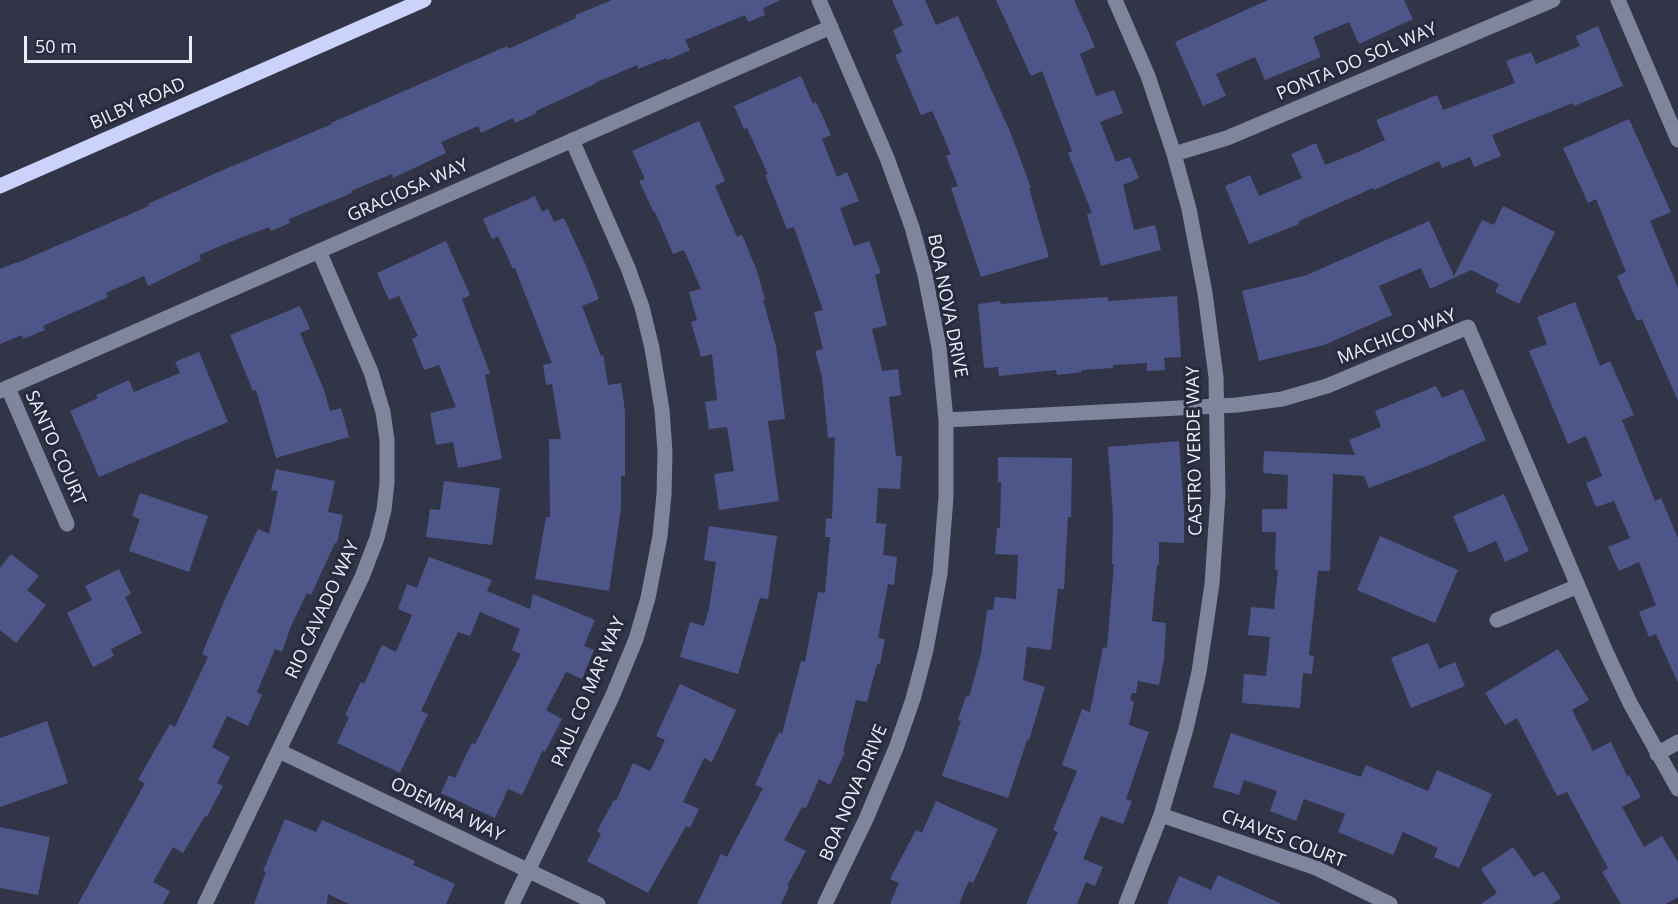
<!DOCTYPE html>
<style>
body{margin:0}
#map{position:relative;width:1678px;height:904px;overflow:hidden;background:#323548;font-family:"Open Sans",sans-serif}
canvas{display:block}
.scale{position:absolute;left:24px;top:36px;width:168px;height:27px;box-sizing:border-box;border:3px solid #eceffc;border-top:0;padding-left:8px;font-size:18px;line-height:21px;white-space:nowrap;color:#eceffc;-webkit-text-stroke:4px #282b3d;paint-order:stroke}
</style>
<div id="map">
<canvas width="1678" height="904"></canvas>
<div class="scale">50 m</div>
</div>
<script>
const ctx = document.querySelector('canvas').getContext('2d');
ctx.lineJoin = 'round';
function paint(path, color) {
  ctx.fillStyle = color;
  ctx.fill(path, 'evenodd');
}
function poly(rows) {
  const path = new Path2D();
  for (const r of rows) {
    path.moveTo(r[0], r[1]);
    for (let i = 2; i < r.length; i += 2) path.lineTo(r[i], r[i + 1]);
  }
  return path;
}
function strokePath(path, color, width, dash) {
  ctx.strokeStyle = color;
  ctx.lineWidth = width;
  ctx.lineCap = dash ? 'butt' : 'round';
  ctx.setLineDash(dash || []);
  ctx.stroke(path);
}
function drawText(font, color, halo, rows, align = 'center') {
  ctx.font = font + ' "Open Sans",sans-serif';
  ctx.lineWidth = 6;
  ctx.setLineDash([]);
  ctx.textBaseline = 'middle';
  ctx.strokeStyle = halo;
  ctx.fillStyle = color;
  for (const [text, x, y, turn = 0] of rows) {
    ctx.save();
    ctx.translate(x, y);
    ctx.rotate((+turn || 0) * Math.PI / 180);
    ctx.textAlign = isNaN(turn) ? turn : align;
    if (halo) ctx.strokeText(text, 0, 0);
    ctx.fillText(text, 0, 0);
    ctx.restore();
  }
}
paint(poly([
 [612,0,780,0,763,8,765,15,748,22,745,15,685,40,690,50,668,60,666,58,638,69,637,65,595,83,595,84,536,111,537,113,515,123,513,118,481,133,478,126,441,142,446,153,393,178,392,174,351,191,352,193,289,219,290,223,271,231,269,227,235,240,199,255,201,260,148,286,144,276,106,293,108,297,43,326,45,330,23,339,22,335,0,344,0,269,17,262,17,263,149,206,148,204,216,173,332,124,331,123,507,46,508,49,576,18,575,15],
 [892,0,925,0,936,25,958,16,1011,134,1031,188,1029,188,1049,257,981,277,951,188,958,186,946,156,951,154,932,111,921,115,895,55,902,52,893,30,903,25],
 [996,0,1074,0,1095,47,1080,54,1096,96,1114,90,1123,113,1100,122,1116,162,1130,157,1139,178,1123,185,1134,230,1155,225,1161,250,1101,266,1087,214,1092,213,1068,153,1072,151,1042,71,1031,76],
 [1268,0,1404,0,1413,19,1359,44,1349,22,1313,37,1321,57,1265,80,1255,57,1216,74,1226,96,1203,106,1175,42],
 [1598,26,1623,86,1574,106,1573,103,1492,135,1501,156,1474,167,1470,157,1442,168,1439,161,1374,190,1373,188,1299,221,1299,224,1249,244,1225,186,1250,175,1259,196,1302,178,1291,154,1316,143,1325,165,1351,155,1385,140,1376,120,1437,95,1443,110,1515,83,1506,61,1531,52,1536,64,1580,46,1576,36],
 [801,76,813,104,816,102,831,135,822,139,837,177,847,172,859,201,840,208,854,246,869,241,881,273,875,275,887,325,872,329,882,371,898,369,901,395,889,397,896,456,902,456,900,489,878,488,876,523,886,524,883,555,897,557,894,585,888,584,878,638,885,639,880,664,877,664,867,702,856,700,843,751,845,752,830,785,819,779,806,808,802,807,784,840,806,851,787,886,789,887,781,904,697,904,721,854,727,857,763,788,755,785,779,732,782,734,801,661,805,662,818,592,825,593,830,537,825,537,826,518,832,519,835,437,828,438,822,377,815,351,823,349,814,312,823,310,794,227,787,229,765,175,768,174,747,128,744,129,734,106],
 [1629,119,1671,212,1650,221,1678,288,1678,401,1642,319,1637,321,1617,276,1626,272,1596,199,1588,203,1563,148],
 [699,121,725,181,715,186,737,237,742,235,757,271,765,299,763,300,776,346,785,419,768,421,779,501,719,510,714,474,734,471,727,427,709,429,705,402,717,400,712,354,701,357,691,322,697,320,689,292,701,289,684,250,673,254,655,212,654,213,639,181,645,179,632,151],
 [535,196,542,212,548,209,554,222,564,218,586,266,599,299,582,306,601,356,603,355,608,385,621,383,625,411,625,476,621,476,621,508,609,591,535,579,546,517,550,517,549,439,561,439,552,384,546,385,543,365,552,363,515,268,513,269,498,236,492,239,483,219],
 [1503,206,1555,232,1519,304,1495,292,1499,284,1471,270,1430,289,1421,268,1379,286,1392,315,1324,345,1259,361,1242,291,1307,275,1429,221,1454,276,1482,220,1494,225],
 [446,241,470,295,462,299,490,373,485,375,502,459,458,468,453,442,436,445,430,413,456,407,439,365,424,370,412,339,418,336,399,296,389,300,377,273],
 [1177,296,1181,357,1164,358,1165,370,1147,371,1147,363,1113,365,1113,368,1081,370,1082,372,1057,375,1056,370,999,376,998,367,984,368,978,304,1000,301,1001,304,1108,297,1108,301],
 [1575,302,1600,366,1610,361,1634,415,1622,420,1655,501,1661,498,1678,538,1678,683,1656,634,1649,637,1639,612,1656,605,1639,562,1619,571,1608,547,1630,538,1614,501,1596,507,1586,483,1602,476,1586,436,1568,444,1529,351,1547,344,1537,317],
 [300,306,310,329,300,333,324,390,330,411,341,408,349,437,276,458,256,390,253,391,230,335],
 [199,352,228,422,99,477,70,411,98,398,96,395,129,380,134,392,180,373,175,362],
 [1436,386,1442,398,1463,389,1486,440,1432,464,1369,488,1364,476,1333,474,1330,571,1318,571,1309,655,1314,656,1312,674,1303,673,1300,708,1242,703,1244,674,1266,676,1270,637,1248,635,1251,607,1274,609,1278,570,1275,570,1276,532,1262,532,1262,509,1287,509,1288,475,1263,473,1264,451,1355,455,1349,440,1381,427,1375,411],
 [1179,441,1184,513,1184,543,1159,542,1159,565,1157,565,1152,621,1166,623,1164,659,1159,685,1138,681,1136,693,1132,693,1130,700,1134,702,1129,725,1149,732,1126,799,1132,801,1123,824,1101,816,1083,859,1103,867,1095,886,1086,882,1077,904,1026,904,1058,832,1053,830,1077,771,1062,765,1082,709,1090,712,1103,647,1107,648,1114,564,1112,564,1113,516,1108,447],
 [998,457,1072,458,1071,517,1068,517,1064,589,1058,589,1051,650,1027,647,1023,680,1045,687,1029,740,1027,740,1008,798,942,776,961,721,958,720,966,696,969,697,981,654,987,610,993,610,995,597,1016,599,1018,555,995,554,997,528,1000,528,1001,482,998,482],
 [276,469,335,481,328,512,343,515,337,543,335,543,311,595,307,593,291,626,282,652,275,649,257,692,262,695,248,726,227,716,212,747,230,757,217,783,223,786,207,817,205,816,183,853,173,847,153,882,170,891,163,904,78,904,145,783,138,780,148,762,170,724,175,727,208,657,202,654,225,599,258,529,269,534,278,491,271,490],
 [444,481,500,488,492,545,426,537,430,509,440,510],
 [140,493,208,516,189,572,129,551,140,519,132,516],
 [1504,494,1529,551,1505,562,1496,541,1469,553,1453,516],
 [709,526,777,536,768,599,760,598,738,674,680,657,690,622,704,626,709,608,716,562,704,560],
 [1380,536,1458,570,1435,623,1357,590],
 [11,554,39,576,27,590,46,605,16,643,0,630,0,568],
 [429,557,492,580,487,591,530,609,533,594,595,620,584,646,594,650,582,679,566,672,546,710,562,719,545,752,543,750,522,795,508,789,495,818,441,793,449,775,455,778,472,743,475,744,521,654,512,650,520,629,480,612,470,636,458,632,421,711,428,714,400,773,337,743,349,717,345,715,361,682,364,684,382,645,396,652,412,615,398,609,407,584,417,588],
 [119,569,131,594,125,597,142,633,111,649,114,656,93,667,67,613,92,600,85,586],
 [1428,643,1439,669,1455,662,1465,686,1411,708,1391,658],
 [1558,649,1589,700,1572,710,1593,751,1611,742,1627,776,1629,775,1641,797,1622,807,1644,847,1662,836,1678,862,1678,897,1666,904,1621,904,1602,872,1608,868,1567,792,1557,796,1517,718,1505,725,1485,693],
 [680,684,736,710,712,762,704,758,683,802,699,809,690,828,686,826,648,893,587,861,601,834,597,831,614,800,616,801,633,763,650,771,665,740,656,736],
 [47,721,68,783,0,807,0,738],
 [1231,733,1361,777,1366,765,1428,791,1437,770,1492,794,1459,868,1434,857,1438,848,1403,832,1393,855,1338,832,1345,814,1304,799,1296,821,1270,811,1277,791,1244,780,1239,795,1213,787],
 [936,801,998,829,973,883,969,881,959,904,890,904,899,883,890,879,916,830,922,833],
 [285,819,316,832,322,820,415,861,413,865,455,884,446,904,349,904,328,894,327,904,254,904,266,872,263,871],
 [0,827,50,837,38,895,0,888],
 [1513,847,1534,877,1543,871,1561,898,1552,904,1481,904,1497,893,1481,869],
 [1218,875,1282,904,1167,904,1179,876,1211,890]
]), '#4e5689');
strokePath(poly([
 [819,0,887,158,912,227,925,275,939,347,946,420,946,497,940,574,926,650,913,699,896,748,866,819,825,904],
 [1115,0,1148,76,1174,154,1189,209,1205,293,1216,377,1218,495,1212,584,1199,672,1186,729,1161,815,1126,904],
 [1618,0,1678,140],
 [1174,154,1227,138,1553,0],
 [8,388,67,524],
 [0,391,831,27],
 [946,420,1237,405,1282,399,1327,386,1468,327,1606,652,1630,703,1678,789],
 [1497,620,1578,586],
 [279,751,598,904],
 [1657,754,1678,742],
 [1161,815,1316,868,1390,904],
 [205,904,362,577,377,538,384,510,387,483,387,440,383,412,371,372,319,251],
 [512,904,612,697,636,639,648,598,660,536,664,494,665,452,662,410,652,348,642,307,628,268,572,140]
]), '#80859e', 15);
strokePath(poly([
 [0,186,424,0]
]), '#cbd3fc', 15);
drawText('18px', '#eceffc', '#282b3d', [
 ["PONTA DO SOL WAY",1357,62,-23],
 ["BILBY ROAD",138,104,-24],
 ["GRACIOSA WAY",408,191,-24],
 ["BOA NOVA DRIVE",947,306,79],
 ["MACHICO WAY",1397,337,-21],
 ["SANTO COURT",55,448,66],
 ["CASTRO VERDE WAY",1195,451,-91],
 ["RIO CAVADO WAY",323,610,-65],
 ["PAUL CO MAR WAY",589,692,-67],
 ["BOA NOVA DRIVE",854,793,-67],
 ["ODEMIRA WAY",447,810,26],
 ["CHAVES COURT",1283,839,21]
]);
</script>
